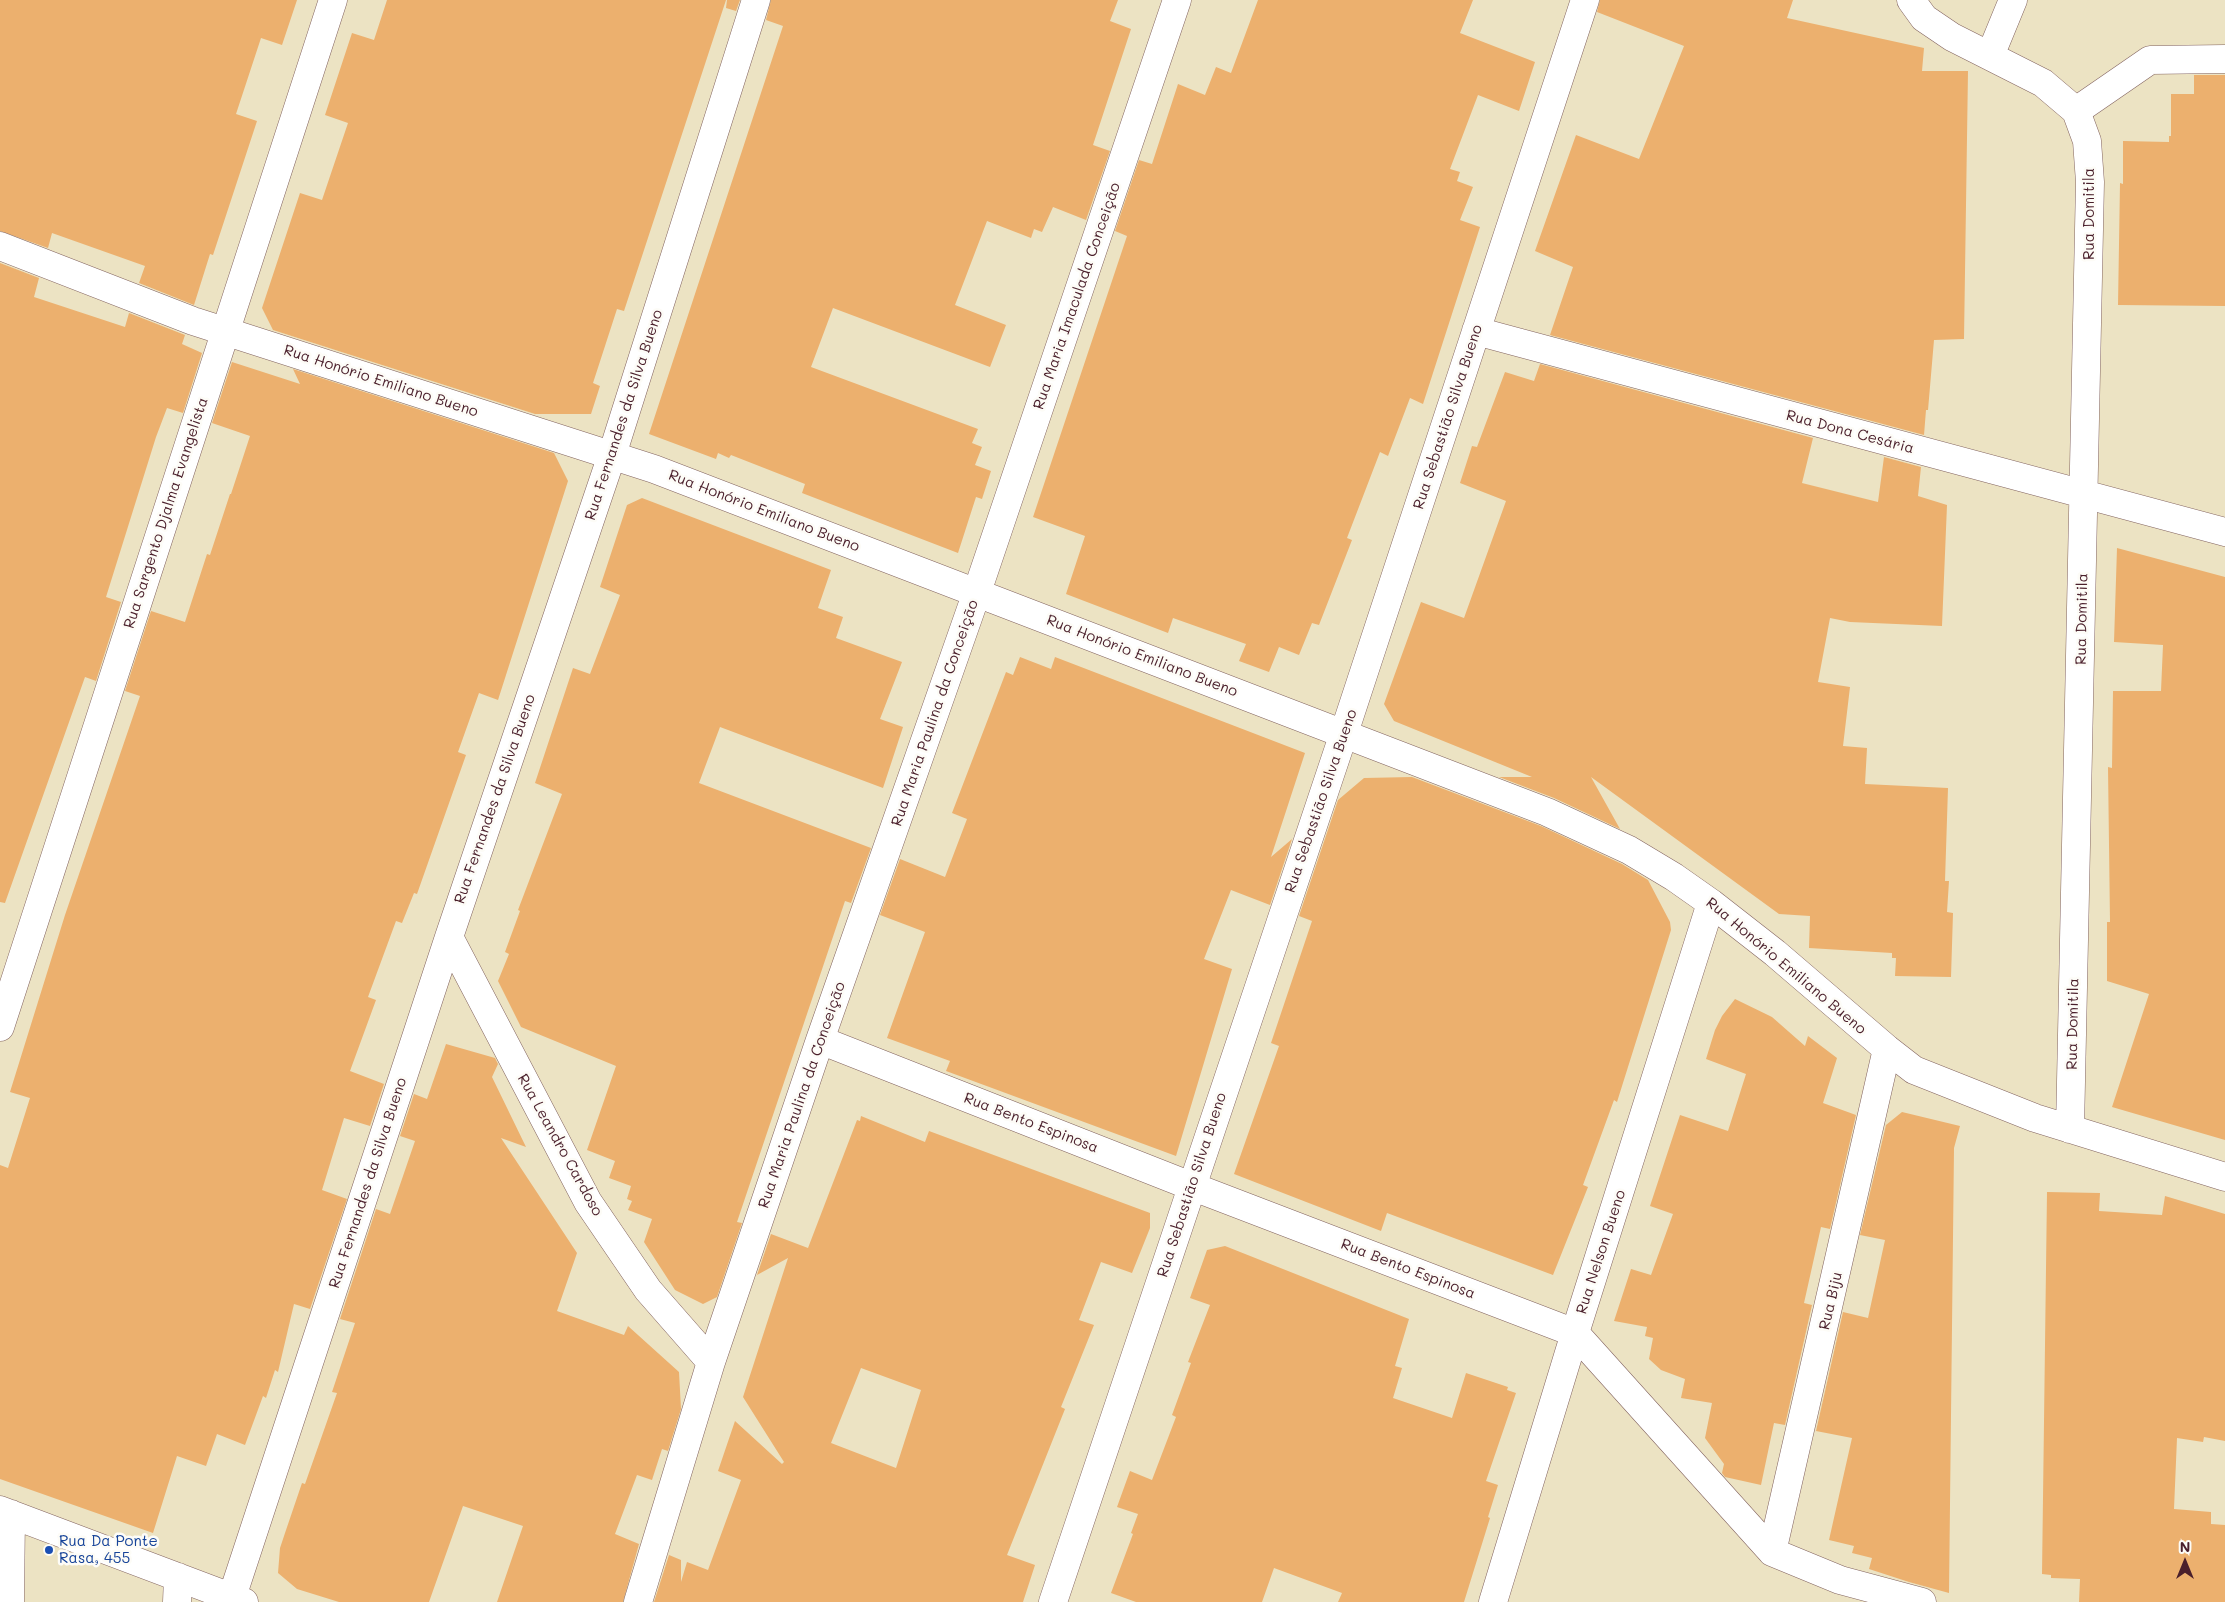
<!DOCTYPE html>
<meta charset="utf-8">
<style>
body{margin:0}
#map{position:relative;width:2225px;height:1602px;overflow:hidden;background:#ece3c3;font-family:Mali,sans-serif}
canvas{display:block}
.north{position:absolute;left:2160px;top:1537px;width:50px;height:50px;-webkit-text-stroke:4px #fdfcf7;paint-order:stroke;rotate:0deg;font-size:14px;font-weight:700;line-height:20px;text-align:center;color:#4a1f2b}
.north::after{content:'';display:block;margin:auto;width:18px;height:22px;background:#4a1f2b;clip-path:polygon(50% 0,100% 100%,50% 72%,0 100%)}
</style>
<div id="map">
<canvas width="2225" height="1602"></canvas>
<div class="north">N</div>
</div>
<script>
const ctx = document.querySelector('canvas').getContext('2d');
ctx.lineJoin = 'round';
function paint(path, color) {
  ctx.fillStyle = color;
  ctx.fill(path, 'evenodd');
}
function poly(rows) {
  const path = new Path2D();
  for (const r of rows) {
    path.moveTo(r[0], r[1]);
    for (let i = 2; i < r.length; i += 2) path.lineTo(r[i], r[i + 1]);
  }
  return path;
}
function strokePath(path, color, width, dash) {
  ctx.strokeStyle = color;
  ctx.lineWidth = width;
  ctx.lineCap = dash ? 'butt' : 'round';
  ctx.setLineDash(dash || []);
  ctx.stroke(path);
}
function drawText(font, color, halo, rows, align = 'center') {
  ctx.font = font + ' Mali,sans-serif';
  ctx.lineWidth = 5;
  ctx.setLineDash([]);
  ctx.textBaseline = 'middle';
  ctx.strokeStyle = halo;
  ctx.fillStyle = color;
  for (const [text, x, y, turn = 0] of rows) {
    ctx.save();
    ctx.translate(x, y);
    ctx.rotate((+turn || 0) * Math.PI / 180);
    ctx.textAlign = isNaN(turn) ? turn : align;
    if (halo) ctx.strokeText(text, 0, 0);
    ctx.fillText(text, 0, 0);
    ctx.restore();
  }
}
paint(poly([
 [0,0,297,0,282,45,261,38,236,114,257,121,213,255,210,254,194,305,139,283,145,266,52,233,48,248,0,231],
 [387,0,726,0,624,311,617,309,593,383,600,386,591,414,535,414,273,330,262,308,300,193,322,200,348,123,325,115,352,33,374,40],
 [727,0,740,0,736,11,726,8],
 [771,0,1118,0,1110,21,1131,29,1093,145,1110,151,1086,220,1053,207,1042,232,1034,229,1031,238,987,221,955,305,1006,325,990,367,833,308,811,367,978,429,972,443,982,447,975,465,991,471,982,499,976,497,958,553,802,493,805,484,731,455,729,458,718,453,716,459,649,434,783,26,766,20],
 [1258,0,1473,0,1460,33,1535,62,1519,111,1478,95,1450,169,1460,172,1457,181,1473,187,1460,220,1480,227,1423,404,1410,398,1388,456,1380,452,1347,538,1352,540,1319,625,1312,623,1299,655,1279,647,1269,672,1239,661,1246,644,1173,618,1168,633,1066,594,1085,536,1033,517,1127,236,1115,231,1139,160,1152,164,1178,84,1205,95,1216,67,1231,73],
 [1600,0,1793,0,1787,18,1924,48,1922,71,1968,71,1964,339,1934,340,1928,410,1926,410,1924,435,1550,335,1573,267,1535,251,1576,135,1639,159,1684,46,1597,12],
 [2194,75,2225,75,2225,306,2118,305,2120,183,2123,184,2123,141,2169,142,2169,136,2171,136,2171,94,2194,94],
 [0,263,39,278,34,297,125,327,129,313,185,335,182,344,202,353,183,413,167,408,156,437,106,597,121,602,96,681,85,677,5,903,0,902],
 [232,362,300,384,293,369,554,453,568,481,498,700,479,693,458,752,466,755,417,894,414,893,402,923,396,921,368,997,376,1000,350,1071,384,1084,370,1126,344,1118,322,1190,347,1199,310,1309,294,1304,278,1372,275,1370,266,1398,263,1396,245,1445,217,1434,206,1466,177,1456,153,1533,0,1479,0,1165,8,1168,30,1098,10,1092,65,915,140,696,125,691,151,611,185,622,207,554,210,555,230,494,231,494,250,436,212,423],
 [1540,364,1813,438,1802,483,1878,502,1884,457,1921,467,1918,496,1947,505,1942,626,1850,622,1830,618,1818,682,1850,687,1843,746,1867,748,1865,784,1948,788,1945,881,1949,881,1947,912,1953,913,1951,977,1895,976,1896,958,1892,958,1892,953,1809,948,1810,916,1779,914,1591,777,1620,829,1554,798,1499,777,1532,777,1394,721,1384,704,1421,602,1464,618,1506,501,1460,483,1472,446,1477,447,1505,372,1534,381],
 [642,498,831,570,818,608,843,617,836,638,902,662,880,719,903,727,883,788,720,727,699,783,871,848,851,903,845,901,737,1222,742,1223,717,1297,703,1304,675,1290,644,1242,652,1219,628,1210,632,1201,627,1199,631,1186,609,1178,615,1161,587,1150,616,1066,521,1027,498,981,509,954,505,952,520,911,518,910,562,794,535,783,573,668,590,674,620,595,600,587,627,505],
 [2117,548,2225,577,2225,1140,2112,1107,2149,994,2107,981,2107,922,2110,922,2108,767,2112,768,2113,691,2161,691,2163,645,2114,642],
 [1020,657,1051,669,1055,657,1305,753,1271,857,1292,839,1270,905,1231,890,1204,959,1232,969,1176,1156,946,1071,950,1061,887,1038,925,932,880,915,900,859,945,877,967,819,952,813,1006,672,1013,675],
 [1412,777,1541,826,1622,864,1648,880,1670,922,1671,930,1617,1102,1614,1100,1583,1185,1588,1187,1553,1275,1387,1213,1381,1231,1234,1174,1279,1046,1271,1043,1312,921,1299,916,1338,800,1364,778],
 [1735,999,1772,1017,1805,1046,1808,1036,1837,1058,1823,1103,1856,1115,1830,1229,1821,1227,1804,1303,1812,1305,1785,1425,1774,1423,1761,1485,1725,1477,1722,1473,1724,1464,1705,1438,1712,1403,1681,1398,1685,1379,1661,1370,1649,1359,1653,1338,1645,1336,1647,1327,1614,1321,1631,1269,1651,1275,1673,1214,1650,1206,1680,1115,1728,1131,1746,1074,1706,1059,1715,1030,1722,1016],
 [446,1044,495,1058,498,1064,492,1077,526,1147,501,1138,577,1253,557,1311,624,1335,628,1326,679,1372,681,1409,668,1451,662,1449,652,1480,637,1475,615,1534,639,1544,623,1602,497,1602,523,1526,463,1506,429,1602,339,1602,297,1589,278,1573,280,1548,285,1533,302,1483,305,1484,337,1393,332,1392,355,1323,340,1319,376,1209,390,1214,415,1141,400,1136,414,1094,427,1099],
 [1902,1112,1960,1126,1954,1148,1949,1593,1909,1582,1869,1569,1872,1558,1852,1553,1854,1546,1829,1540,1852,1438,1816,1431,1843,1312,1868,1318,1885,1240,1860,1235,1886,1125],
 [861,1116,925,1142,929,1131,1150,1213,1150,1228,1132,1273,1101,1262,1079,1320,1094,1325,1061,1407,1065,1409,1007,1555,1035,1565,1023,1602,654,1602,669,1555,681,1560,681,1582,687,1562,708,1570,741,1480,718,1471,735,1421,782,1464,784,1462,743,1397,788,1258,757,1275,771,1234,808,1248,857,1120,860,1121],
 [861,1368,921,1390,896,1468,831,1443],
 [2047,1192,2100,1193,2099,1211,2162,1215,2165,1196,2225,1214,2225,1441,2204,1437,2203,1442,2177,1438,2174,1509,2211,1512,2211,1524,2225,1525,2225,1602,2079,1602,2080,1579,2051,1578,2051,1575,2042,1574],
 [1225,1246,1409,1319,1395,1366,1402,1368,1393,1398,1452,1418,1466,1373,1508,1387,1507,1390,1516,1393,1486,1481,1498,1485,1488,1517,1490,1518,1464,1602,1338,1602,1342,1593,1274,1568,1262,1602,1136,1602,1111,1593,1133,1534,1131,1533,1138,1514,1117,1507,1130,1471,1152,1480,1176,1417,1172,1415,1191,1363,1188,1362,1210,1305,1190,1298,1207,1250]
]), '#ecb06e');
const pedestrian = poly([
 [2076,111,2150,60,2225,59]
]);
const minor = poly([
 [1911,0,1924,18,1952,37,2043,83,2076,111,2087,141,2090,182,2070,1129],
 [1990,56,2013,0],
 [0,246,193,321,654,469,1547,812,1629,850,1674,877,1711,903,1775,953,1887,1049,1914,1070,2035,1118,2225,1177],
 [1476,331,2225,532],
 [449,937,588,1202,648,1290,711,1362],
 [0,1027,333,0],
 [820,1040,1191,1186,1575,1333,1772,1552,1840,1580,1922,1602],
 [0,1510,244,1602],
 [1772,1552,1887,1049],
 [232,1597,449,937,612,455,756,0],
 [10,1602,11,1514],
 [177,1602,178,1577],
 [638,1602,711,1362,820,1040,977,592,1177,0],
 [1053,1602,1344,733,1585,0],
 [1493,1602,1575,1333,1711,903]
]);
strokePath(pedestrian, '#836460', 29);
strokePath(minor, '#836460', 29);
strokePath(pedestrian, '#fff', 28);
strokePath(minor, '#fff', 28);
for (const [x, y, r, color] of [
 [49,1550,5,"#1a4fb4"]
]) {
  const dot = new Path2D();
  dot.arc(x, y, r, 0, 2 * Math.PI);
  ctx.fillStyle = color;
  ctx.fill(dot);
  strokePath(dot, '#fdfcf7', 2);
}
drawText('15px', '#4a1f2b', '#fdfcf7', [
 ["Rua Domitila",2089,214,-90],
 ["Rua Maria Imaculada Conceição",1077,296,-71],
 ["Rua Honório Emiliano Bueno",381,381,18],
 ["Rua Fernandes da Silva Bueno",624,415,-72],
 ["Rua Sebastião Silva Bueno",1448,417,-72],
 ["Rua Dona Cesária",1850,432,15],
 ["Rua Honório Emiliano Bueno",764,511,21],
 ["Rua Sargento Djalma Evangelista",166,513,-72],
 ["Rua Domitila",2082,619,-89],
 ["Rua Honório Emiliano Bueno",1142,656,21],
 ["Rua Maria Paulina da Conceição",935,713,-71],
 ["Rua Fernandes da Silva Bueno",495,799,-71],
 ["Rua Sebastião Silva Bueno",1321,801,-71],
 ["Rua Honório Emiliano Bueno",1786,966,40],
 ["Rua Domitila",2073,1024,-89],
 ["Rua Maria Paulina da Conceição",802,1095,-71],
 ["Rua Bento Espinosa",1031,1123,21],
 ["Rua Leandro Cardoso",560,1145,61],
 ["Rua Fernandes da Silva Bueno",368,1183,-72],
 ["Rua Sebastião Silva Bueno",1192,1185,-72],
 ["Rua Nelson Bueno",1601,1252,-72],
 ["Rua Bento Espinosa",1408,1269,21],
 ["Rua Biju",1831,1301,-77]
]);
drawText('15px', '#164399', '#fdfcf7', [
 ["Rua Da Ponte",59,1541],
 ["Rasa, 455",59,1558]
], 'left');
</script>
